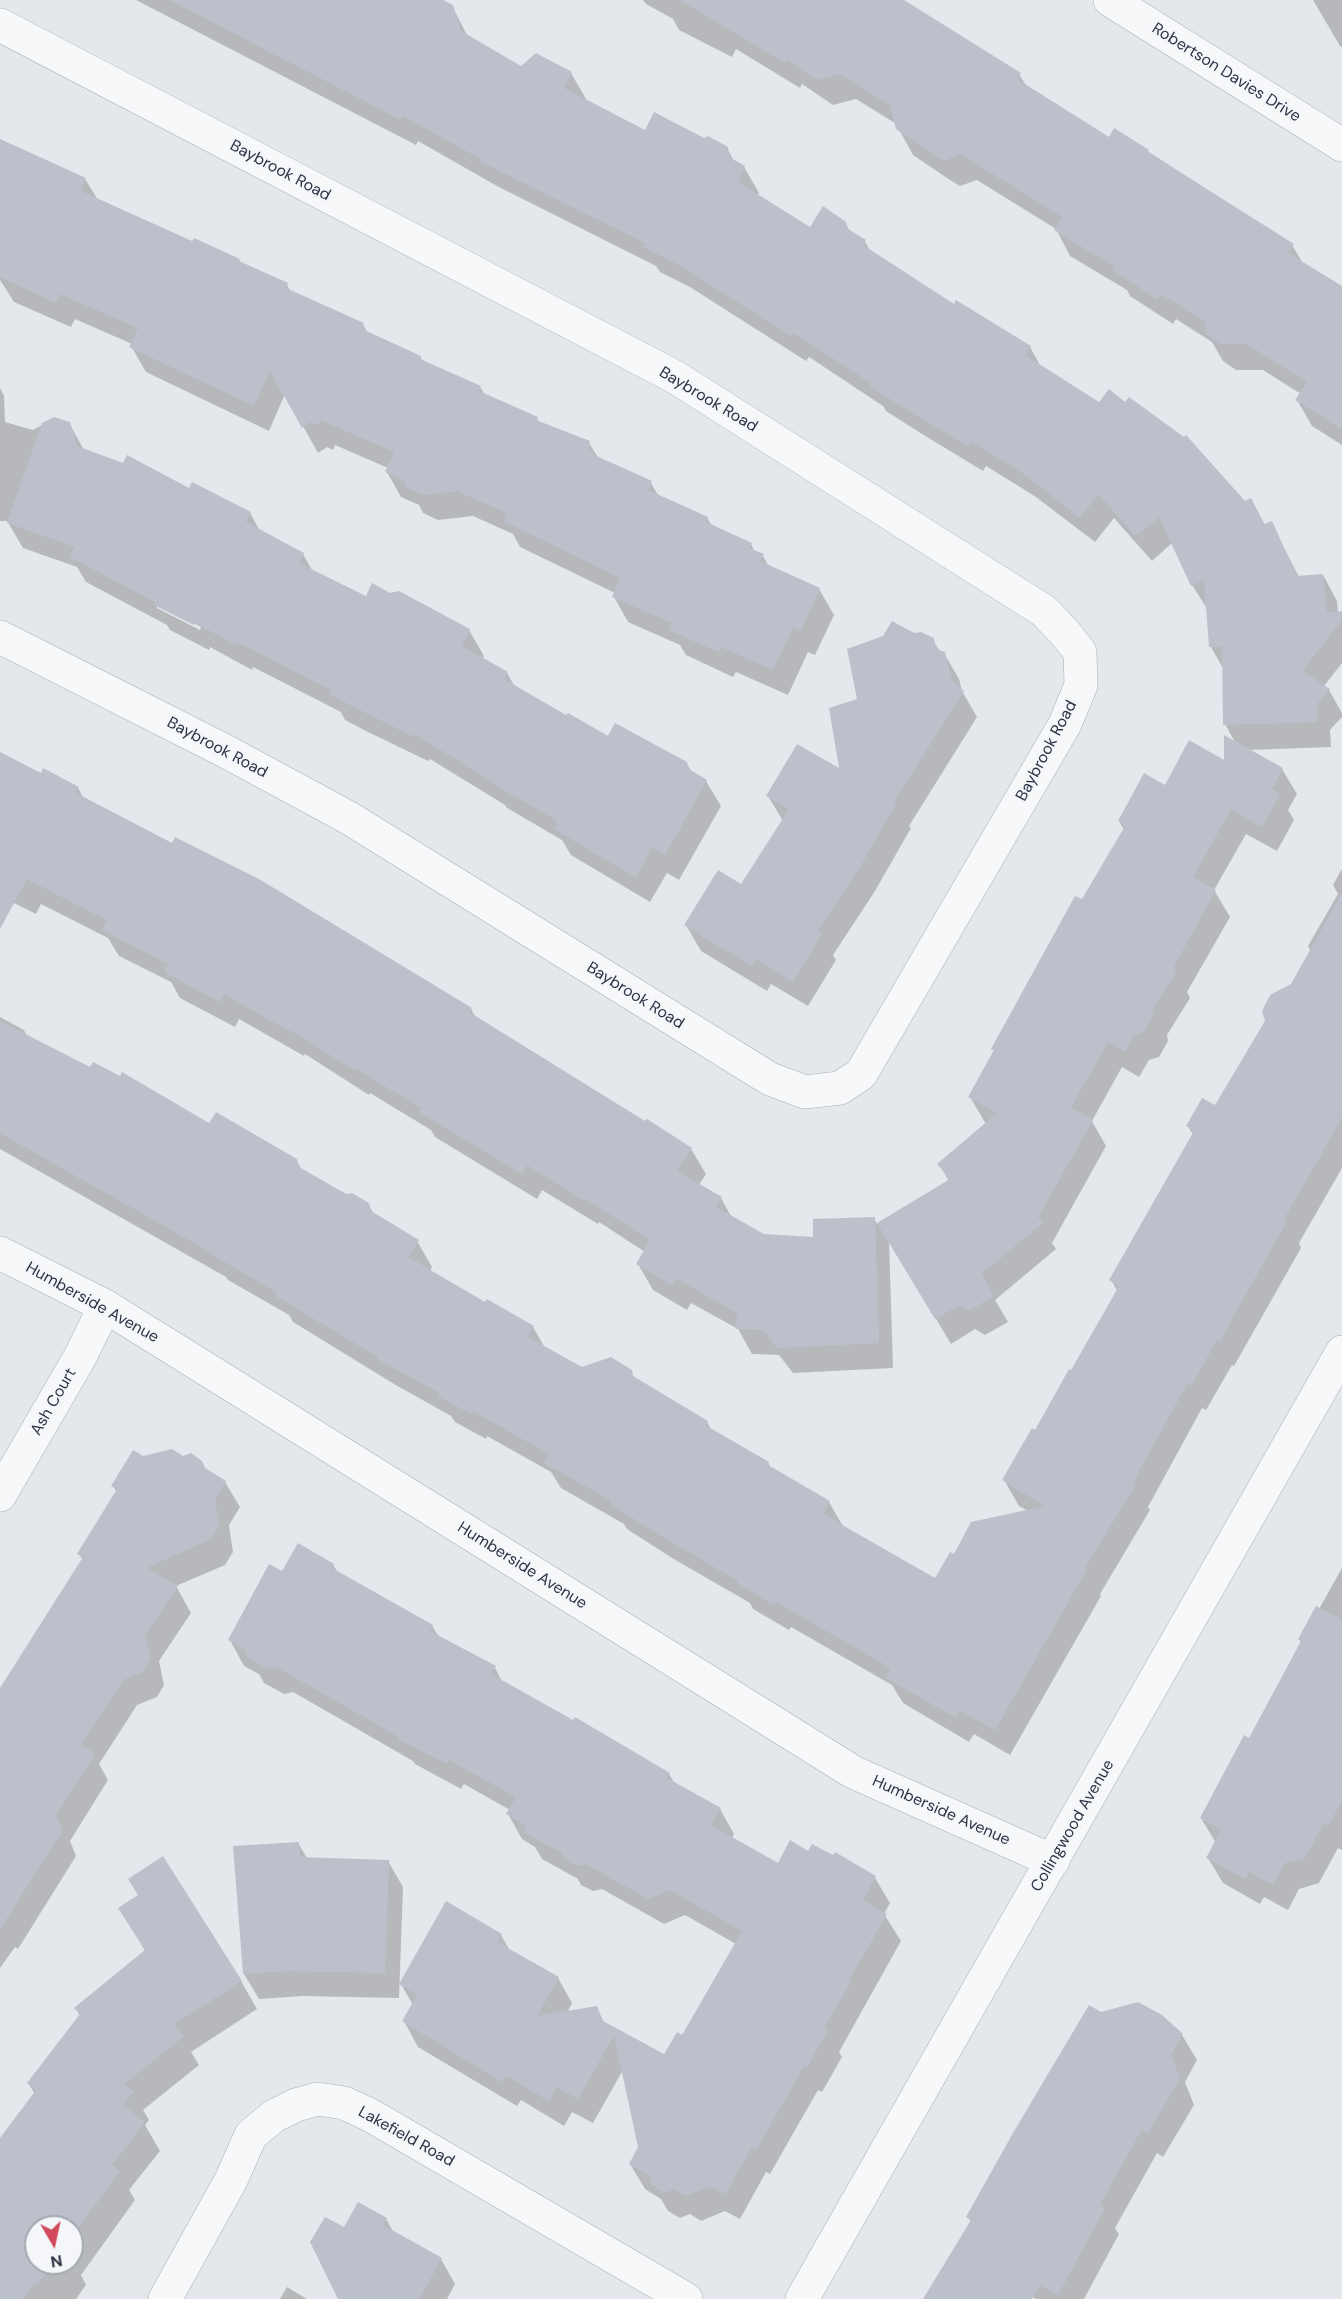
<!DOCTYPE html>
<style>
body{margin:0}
#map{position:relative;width:1342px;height:2299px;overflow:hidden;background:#e4e7ec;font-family:"DM Sans",sans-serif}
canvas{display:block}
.north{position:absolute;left:24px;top:2215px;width:60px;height:60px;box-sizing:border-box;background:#f4f6f9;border:2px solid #a4a8b1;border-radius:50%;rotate:171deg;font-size:16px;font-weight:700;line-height:24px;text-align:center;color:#2b3445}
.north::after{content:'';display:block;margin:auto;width:21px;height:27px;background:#d1495b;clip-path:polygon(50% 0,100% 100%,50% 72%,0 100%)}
</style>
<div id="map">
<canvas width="1342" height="2299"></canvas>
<div class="north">N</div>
</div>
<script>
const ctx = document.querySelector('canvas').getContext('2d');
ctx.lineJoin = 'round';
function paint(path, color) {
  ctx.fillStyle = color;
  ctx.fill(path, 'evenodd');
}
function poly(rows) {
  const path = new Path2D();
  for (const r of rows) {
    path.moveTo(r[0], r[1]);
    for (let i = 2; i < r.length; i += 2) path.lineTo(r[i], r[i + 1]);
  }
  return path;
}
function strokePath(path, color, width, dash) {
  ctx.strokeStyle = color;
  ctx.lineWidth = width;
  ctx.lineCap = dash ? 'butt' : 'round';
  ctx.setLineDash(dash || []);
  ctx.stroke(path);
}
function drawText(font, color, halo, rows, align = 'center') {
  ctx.font = font + ' "DM Sans",sans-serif';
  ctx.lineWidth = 5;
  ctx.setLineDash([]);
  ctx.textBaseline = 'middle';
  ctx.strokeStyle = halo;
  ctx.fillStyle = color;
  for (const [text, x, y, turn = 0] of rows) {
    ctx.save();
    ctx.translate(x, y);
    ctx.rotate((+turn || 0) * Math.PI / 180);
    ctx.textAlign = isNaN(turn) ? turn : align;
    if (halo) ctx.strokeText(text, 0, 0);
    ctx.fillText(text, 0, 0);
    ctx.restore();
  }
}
paint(poly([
 [136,0,440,0,452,6,468,37,522,67,571,73,586,99,585,101,646,132,704,140,727,148,735,163,744,167,759,193,757,196,810,229,845,223,851,233,865,242,871,252,954,306,1030,347,1041,367,1244,502,1251,499,1265,525,1271,523,1299,577,1323,575,1337,601,1338,613,1342,612,1342,663,1324,686,1329,690,1342,713,1342,717,1330,730,1331,747,1247,750,1282,769,1297,794,1288,810,1294,820,1277,851,1246,834,1214,890,1230,917,1187,992,1190,998,1167,1035,1168,1041,1159,1057,1149,1060,1139,1077,1122,1067,1092,1121,1106,1146,1052,1243,1056,1249,995,1300,1008,1322,985,1335,975,1329,951,1344,889,1240,893,1368,793,1373,779,1355,752,1354,738,1329,691,1303,687,1310,653,1290,638,1264,645,1252,599,1222,598,1224,542,1190,537,1199,435,1137,431,1130,370,1093,369,1095,305,1054,304,1056,239,1019,235,1027,180,998,171,982,119,956,108,938,41,904,36,914,0,896,0,754,41,775,78,788,84,799,471,1009,476,1018,645,1123,691,1149,706,1174,699,1185,721,1198,732,1218,764,1236,815,1238,874,1218,877,1224,949,1181,939,1164,986,1124,970,1097,995,1052,993,1049,1124,830,1119,821,1165,787,1226,762,1236,744,1225,724,1224,670,1211,647,1208,610,1192,585,1172,543,1152,561,1114,518,1095,542,1036,497,986,466,983,471,922,434,886,411,883,406,809,357,806,361,690,287,660,272,656,266,497,186,418,141,416,145],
 [643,0,900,0,1019,74,1027,87,1109,139,1115,130,1292,245,1304,265,1342,292,1342,445,1312,426,1297,400,1301,394,1263,370,1236,370,1223,361,1212,342,1176,319,1173,324,1130,296,1127,290,1070,256,1056,229,977,180,960,186,947,178,913,155,896,124,890,120,856,99,833,105,802,84,800,88,736,49,732,57,679,30,673,19,646,4],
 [1313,0,1342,0,1342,47,1340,46],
 [0,140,85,179,98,200,193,243,239,260,241,263,287,285,291,292,363,325,368,333,420,357,423,362,480,387,485,395,537,418,539,423,589,443,599,459,651,483,659,497,707,518,712,526,751,544,755,552,763,556,769,567,819,589,834,615,815,655,808,652,788,695,736,672,733,677,686,655,680,645,628,622,614,597,615,593,520,547,513,534,473,516,438,520,423,513,419,505,401,497,387,472,388,468,335,445,333,450,327,447,318,453,285,394,269,431,146,372,131,346,132,344,75,319,71,327,14,302,0,280],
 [0,388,4,396,5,422,33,430,54,418,69,423,84,450,250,513,260,531,303,554,313,572,366,598,469,630,484,656,482,659,507,673,515,687,567,717,608,738,686,763,692,772,706,781,721,806,679,880,667,873,650,902,571,855,562,840,507,808,505,805,430,759,428,761,368,732,345,720,341,712,253,667,252,670,210,647,209,650,170,630,167,625,86,582,77,567,23,548,7,521,0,521],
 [157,604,201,627,200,630,157,608],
 [913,635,933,640,940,652,944,653,959,679,962,691,977,717,909,826,911,828,875,891,833,955,836,960,808,1006,771,984,767,991,701,951,686,925,742,886,783,821,768,796,841,771,858,700],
 [1342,869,1342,1168,1299,1243,1301,1248,1234,1366,1232,1365,1206,1410,1202,1408,1148,1507,1150,1510,1100,1594,1101,1596,1010,1755,974,1734,969,1742,903,1703,892,1685,791,1627,789,1630,753,1609,750,1603,672,1558,627,1529,624,1524,561,1488,551,1472,487,1436,486,1439,455,1422,451,1416,394,1384,293,1322,289,1315,228,1280,226,1277,0,1149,0,1017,24,1030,27,1036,90,1069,210,1125,296,1160,302,1170,346,1196,368,1204,375,1216,417,1241,432,1267,430,1271,486,1304,533,1327,545,1348,582,1369,630,1371,636,1380,707,1422,712,1431,768,1463,771,1469,829,1502,844,1528,936,1580,955,1556,1028,1511,1019,1506,1004,1480,1071,1372,1118,1292,1111,1280,1193,1135,1188,1126,1215,1107,1292,986,1311,952,1308,946,1338,894,1333,885],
 [143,1458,206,1471,225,1482,240,1507,229,1525,233,1552,225,1565,176,1586,191,1613,159,1661,164,1685,157,1697,137,1705,99,1764,108,1780,70,1841,76,1856,18,1949,15,1947,0,1968,0,1691,83,1560,79,1554,117,1493,113,1486],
 [333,1565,338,1573,432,1626,439,1637,495,1668,503,1683,669,1774,675,1784,720,1809,734,1834,732,1838,778,1865,809,1853,833,1857,835,1854,875,1878,890,1903,884,1914,901,1941,839,2052,842,2057,822,2092,818,2090,770,2174,766,2172,740,2219,725,2211,701,2221,690,2214,680,2218,668,2211,661,2199,645,2189,630,2164,640,2147,623,2070,593,2123,572,2112,564,2126,521,2100,517,2106,418,2047,404,2021,413,2005,401,1984,501,1935,510,1951,558,1978,572,2003,567,2013,596,2008,605,2024,665,2056,683,2037,736,1944,685,1915,664,1924,602,1889,593,1891,581,1885,578,1879,542,1859,535,1847,522,1839,508,1814,510,1810,464,1784,461,1789,415,1764,413,1761,293,1692,284,1694,264,1683,259,1674,244,1666,230,1640,283,1573],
 [1342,1568,1342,1850,1338,1848,1319,1883,1299,1889,1288,1910,1264,1897,1260,1904,1223,1883,1208,1858,1216,1843,1201,1818,1249,1740,1302,1644,1299,1639,1319,1609],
 [298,1843,307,1858,388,1861,403,1887,399,1998,302,1996,259,1999,244,1974],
 [120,1909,241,1981,257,2009,191,2052,199,2065,143,2110,149,2120,145,2125,160,2151,129,2190,135,2200,81,2275,86,2285,76,2299,0,2299,0,2141,35,2094,28,2083,80,2016,76,2008,146,1952],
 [36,2227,72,2227,72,2263,36,2263],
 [1100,2014,1182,2035,1197,2060,1185,2082,1194,2105,1163,2157,1157,2153,1115,2228,1119,2234,1084,2299,1036,2299,1012,2285,1018,2299,925,2299,971,2222,968,2217],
 [386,2219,394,2233,441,2259,455,2284,447,2299,340,2299,344,2229],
 [287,2287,307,2299,280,2299]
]), '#0003');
paint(poly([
 [170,0,443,0,453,5,461,31,521,66,536,53,572,72,564,88,645,130,654,112,704,138,708,136,728,147,729,157,745,166,738,182,810,227,823,206,846,222,848,229,866,240,863,245,954,304,956,300,1031,346,1025,355,1099,402,1109,389,1125,402,1129,397,1184,437,1186,435,1245,501,1251,498,1264,524,1272,521,1297,576,1323,574,1327,613,1342,611,1342,620,1302,671,1330,689,1317,704,1317,722,1223,725,1222,646,1209,647,1204,580,1191,586,1159,517,1136,536,1098,494,1080,518,1020,471,971,441,968,446,906,409,870,386,871,383,794,333,791,336,674,262,643,247,645,243,480,161,481,159,403,116,401,120],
 [680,0,904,0,1021,73,1017,79,1109,137,1114,128,1149,150,1148,152,1294,244,1288,253,1342,286,1342,429,1295,400,1307,382,1247,344,1220,344,1207,335,1204,321,1161,294,1158,300,1113,270,1115,267,1054,230,1062,217,961,154,944,161,931,153,896,129,890,105,840,74,817,80,787,60,785,63],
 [0,139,86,178,81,191,192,241,194,238,240,259,239,261,288,283,286,288,364,323,362,329,421,356,420,359,481,386,479,391,538,417,536,420,590,441,588,449,593,451,592,454,652,481,648,490,708,517,706,522,752,543,749,548,764,554,760,561,820,588,801,631,793,627,773,670,721,647,719,652,669,630,672,623,612,597,620,578,504,521,507,513,457,491,423,495,407,488,403,480,385,472,394,452,321,420,319,425,311,422,302,428,270,371,254,406,129,347,138,328,60,294,56,303,0,277],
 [54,417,70,422,77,446,123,463,127,455,189,488,192,482,251,512,246,522,304,553,299,563,366,596,372,583,390,593,399,591,470,629,462,646,508,672,504,679,566,715,568,713,608,736,615,723,687,762,689,769,707,780,665,855,652,848,635,877,554,829,558,821,490,782,491,781,415,734,414,737,352,706,329,694,331,690,239,643,237,645,195,623,194,625,154,605,155,602,70,557,75,547,7,523,42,423],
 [892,621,914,633,921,632,934,638,936,649,945,652,952,681,964,691,895,800,897,802,861,865,818,931,822,933,793,982,757,959,752,966,684,925,718,870,741,884,789,809,766,796,797,744,839,768,829,708,857,699,847,649,883,636],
 [1224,735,1283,768,1272,789,1280,794,1262,827,1231,809,1193,877,1216,890,1174,966,1176,972,1153,1009,1154,1014,1144,1032,1134,1035,1125,1052,1108,1042,1071,1107,1093,1120,1038,1217,1043,1223,981,1274,994,1296,970,1310,960,1305,935,1319,877,1223,950,1179,937,1164,997,1113,968,1097,994,1050,991,1049,1075,896,1082,899,1125,826,1118,821,1144,773,1165,785,1189,740,1224,760],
 [0,752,41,773,43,768,79,787,76,793,172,843,175,837,259,879,472,1008,469,1012,645,1121,647,1119,692,1148,677,1171,722,1197,716,1207,764,1234,813,1237,813,1219,875,1217,879,1343,777,1348,763,1330,736,1329,737,1313,676,1278,672,1285,636,1264,650,1240,584,1198,583,1200,527,1165,522,1174,419,1112,421,1108,355,1068,354,1070,290,1030,289,1031,224,994,220,1002,164,972,168,964,102,930,107,920,27,879,0,929],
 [1342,893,1342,1118,1284,1219,1287,1221,1219,1342,1217,1340,1191,1386,1187,1384,1133,1482,1136,1484,1085,1568,1087,1569,995,1730,959,1710,955,1717,886,1678,891,1668,776,1602,774,1605,737,1583,738,1581,655,1532,610,1504,612,1501,544,1463,549,1454,473,1411,471,1414,438,1396,440,1393,377,1359,378,1357,276,1296,278,1293,211,1254,212,1253,0,1133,0,1021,90,1067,93,1062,120,1076,122,1072,209,1123,216,1112,271,1144,297,1159,299,1167,346,1194,352,1193,369,1203,371,1211,419,1240,408,1257,485,1302,487,1299,534,1326,528,1337,582,1367,611,1357,632,1370,633,1376,708,1421,705,1425,769,1462,768,1465,830,1501,823,1514,935,1578,950,1552,954,1554,971,1522,1045,1506,1002,1480,1032,1428,1035,1430,1069,1369,1071,1370,1119,1286,1109,1280,1194,1131,1186,1126,1202,1098,1215,1105,1265,1021,1262,1011,1270,995,1291,984],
 [172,1449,183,1456,191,1453,202,1461,205,1468,226,1481,215,1499,219,1526,211,1539,146,1568,178,1586,145,1635,150,1659,142,1672,123,1680,81,1745,95,1754,56,1815,63,1830,0,1929,0,1688,83,1557,77,1554,117,1489,111,1486,133,1450,143,1456],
 [298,1543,334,1564,332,1568,433,1625,430,1631,496,1666,491,1674,573,1720,575,1717,670,1773,667,1778,721,1808,711,1825,778,1863,790,1840,808,1851,812,1844,833,1855,835,1852,876,1876,863,1900,887,1914,849,1980,851,1982,824,2028,828,2030,807,2067,804,2066,756,2150,752,2147,725,2194,710,2186,686,2196,674,2189,665,2193,652,2185,650,2176,629,2164,638,2147,614,2035,578,2099,557,2087,549,2101,506,2076,502,2082,402,2021,417,1995,399,1984,446,1901,502,1934,497,1942,559,1977,537,2016,597,2006,603,2021,664,2054,677,2032,682,2035,742,1931,670,1890,648,1899,586,1864,577,1866,565,1859,562,1853,525,1833,525,1825,506,1814,516,1797,449,1760,447,1764,398,1739,399,1737,277,1667,268,1669,248,1658,246,1651,228,1640,269,1564,282,1571],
 [1316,1606,1342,1620,1342,1801,1328,1826,1323,1824,1305,1858,1285,1863,1273,1885,1249,1872,1245,1879,1206,1858,1221,1830,1200,1818,1244,1735,1249,1738,1301,1641,1298,1639],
 [299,1842,300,1857,389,1860,385,1973,287,1971,243,1974,233,1846],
 [163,1856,242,1981,174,2024,184,2036,124,2084,134,2091,123,2105,145,2122,112,2165,120,2171,72,2236,72,2227,36,2227,36,2263,52,2263,38,2283,35,2282,22,2299,0,2299,0,2138,36,2090,27,2083,80,2014,74,2008,145,1950,118,1908,138,1895,128,1879],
 [1138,2002,1162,2015,1183,2034,1171,2055,1180,2079,1148,2133,1142,2129,1100,2204,1105,2208,1058,2295,1040,2285,1032,2299,923,2299,971,2220,966,2217,1013,2133,1089,2005,1101,2012],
 [358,2202,387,2218,383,2225,442,2258,419,2299,338,2299,310,2242,325,2217,344,2227]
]), '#bbc0ca');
const minor = poly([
 [1110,0,1342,145],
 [0,25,675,377,1044,611,1065,633,1080,652,1081,685,1065,724,861,1074,840,1088,805,1092,770,1079,349,818,227,752,0,637],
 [0,1253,105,1306,853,1772,1053,1861],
 [0,1495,80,1357,105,1306],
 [165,2299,231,2180,251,2135,274,2116,296,2105,318,2099,344,2103,370,2115,686,2299],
 [802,2299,1342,1352]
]);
strokePath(minor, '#a9aeb7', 34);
strokePath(minor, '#f7f8fa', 33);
drawText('16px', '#2b3445', '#f4f6f9', [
 ["Robertson Davies Drive",1226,73,32],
 ["Baybrook Road",280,171,28],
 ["Baybrook Road",708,400,31],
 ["Baybrook Road",217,748,28],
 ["Baybrook Road",1047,751,-62],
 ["Baybrook Road",635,996,32],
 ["Humberside Avenue",92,1303,29],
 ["Ash Court",54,1402,-60],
 ["Humberside Avenue",522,1566,32],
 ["Humberside Avenue",941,1811,24],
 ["Collingwood Avenue",1073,1826,-60],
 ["Lakefield Road",406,2137,29]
]);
</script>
